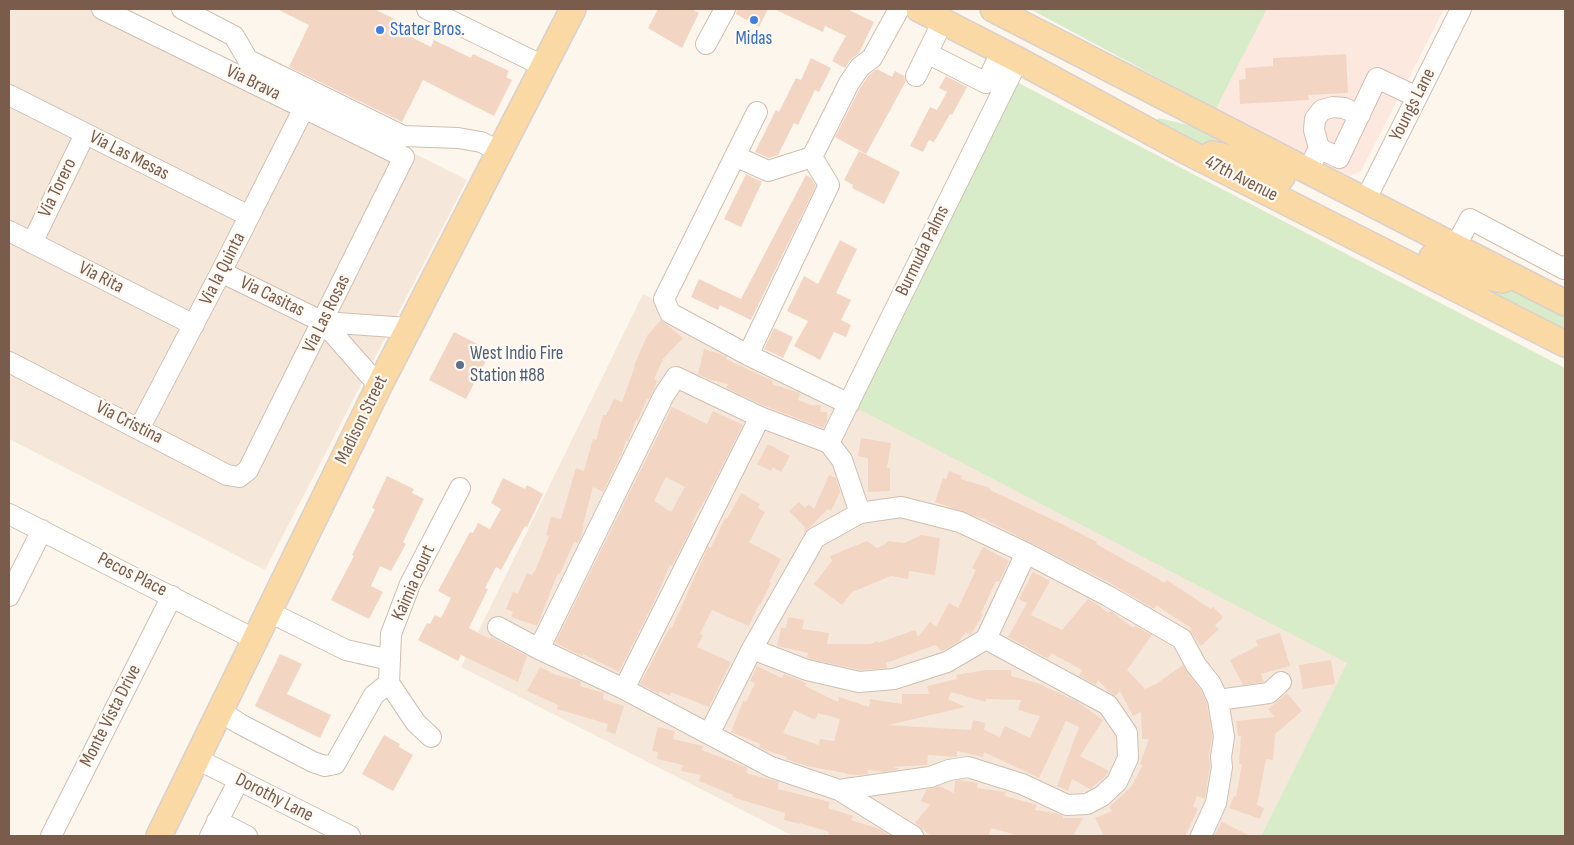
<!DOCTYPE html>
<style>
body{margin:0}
#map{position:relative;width:1574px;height:845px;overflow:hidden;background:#fdf6ec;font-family:"Sofia Sans Condensed",sans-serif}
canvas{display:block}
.frame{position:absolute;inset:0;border:10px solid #7a5c4d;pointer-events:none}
</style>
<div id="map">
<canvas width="1574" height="845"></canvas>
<div class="frame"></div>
</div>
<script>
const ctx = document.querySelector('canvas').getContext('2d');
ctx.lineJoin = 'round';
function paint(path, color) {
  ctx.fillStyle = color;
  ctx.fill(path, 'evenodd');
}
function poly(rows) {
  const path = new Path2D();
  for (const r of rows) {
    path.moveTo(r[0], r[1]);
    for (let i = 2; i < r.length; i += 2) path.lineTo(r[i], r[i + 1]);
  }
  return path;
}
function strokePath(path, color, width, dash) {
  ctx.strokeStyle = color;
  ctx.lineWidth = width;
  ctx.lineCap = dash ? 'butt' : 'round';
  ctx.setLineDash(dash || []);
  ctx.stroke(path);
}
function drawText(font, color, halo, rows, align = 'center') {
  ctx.font = font + ' "Sofia Sans Condensed",sans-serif';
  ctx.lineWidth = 4.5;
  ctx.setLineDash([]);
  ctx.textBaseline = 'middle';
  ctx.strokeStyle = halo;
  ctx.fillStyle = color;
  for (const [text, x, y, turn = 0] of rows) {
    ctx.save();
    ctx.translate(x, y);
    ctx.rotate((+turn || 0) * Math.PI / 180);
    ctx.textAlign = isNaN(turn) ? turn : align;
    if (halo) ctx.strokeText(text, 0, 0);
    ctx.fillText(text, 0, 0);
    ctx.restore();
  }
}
paint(poly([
 [9,9,128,9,467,180,265,570,9,439],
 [643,294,1348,663,1261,836,793,836,461,667]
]), '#f5e8da');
paint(poly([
 [1267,9,1444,9,1361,171,1350,176,1216,109]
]), '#fde8e0');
paint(poly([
 [1030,9,1267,9,1216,109],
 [1009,78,1565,368,1565,836,1261,836,1347,663,849,404],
 [1158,118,1198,127,1243,150,1241,154,1200,145,1157,123],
 [1485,283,1505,286,1565,315,1565,332,1483,290]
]), '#d8ecc9');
paint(poly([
 [277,9,374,9,413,28,409,36,431,47,434,40,471,58,473,54,509,71,506,77,512,80,494,116,423,80,402,122,289,67,309,25],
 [658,9,692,9,699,13,682,48,648,28],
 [737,9,768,9,759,27,736,14],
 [774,9,847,9,874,22,859,53,850,60,845,68,832,61,846,36,825,26,823,32],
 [1346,54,1348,93,1308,95,1309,100,1240,104,1239,80,1246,79,1245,68,1273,66,1273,58],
 [811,58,831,68,819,92,815,90,798,125,794,123,778,155,769,158,755,152,776,110,779,112,796,78,801,80],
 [877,69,892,77,895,71,904,76,906,81,866,154,835,137,860,88,869,75],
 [946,76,967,87,952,115,950,114,934,142,929,140,923,152,910,146,930,107,937,110,947,92,939,88],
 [859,151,900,172,884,204,852,188,853,185,844,180],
 [746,174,762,182,741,227,724,219],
 [806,175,811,178,816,186,751,320,720,305,718,310,691,297,699,279,741,299],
 [840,240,857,249,836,293,851,300,841,320,851,325,846,337,834,332,820,360,794,346,808,321,787,311,804,276,818,284],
 [661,320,683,338,663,359,654,379,657,381,654,389,649,399,647,399,638,420,636,420,628,441,626,440,622,453,603,492,593,487,583,525,584,525,581,537,578,543,574,542,560,574,558,573,537,626,511,617,513,612,506,609,513,592,518,594,527,573,532,575,536,569,549,536,546,535,551,517,561,519,576,468,584,471,593,439,596,440,603,415,606,415,614,399,622,402,635,366,634,366,647,336],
 [774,328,793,337,783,358,764,349],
 [454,332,491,351,466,399,429,380],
 [704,349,720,354,727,357,726,359,773,381,772,384,800,393,798,400,811,405,821,405,820,412,827,412,827,421,823,428,765,406,726,388,728,384,708,379,698,374],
 [672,407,707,424,713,411,743,425,706,498,692,522,694,523,672,566,670,565,654,602,619,672,583,654,582,656,555,643],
 [666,477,685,487,671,512,654,501],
 [861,438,891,443,887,468,890,468,890,491,868,492,868,458,858,456],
 [768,444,790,456,781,472,773,467,771,471,757,464],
 [949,471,962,476,961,479,990,488,990,490,1064,525,1097,542,1096,544,1157,578,1164,583,1167,580,1211,609,1213,607,1223,617,1215,626,1219,629,1201,646,1189,630,1191,628,1156,605,1154,609,1110,583,984,519,935,502,943,478,946,480],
 [829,475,836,478,840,492,831,511,828,509,804,533,805,527,789,511,799,502,805,508,809,504,814,509],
 [387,476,414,489,412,493,424,499,403,542,406,544,391,571,380,566,371,586,383,592,369,619,331,600,354,556,352,555,375,509,372,508],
 [503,478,525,489,527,485,543,494,527,527,525,526,501,570,496,567,485,588,488,589,469,628,490,639,491,637,527,656,518,682,461,655,458,661,418,640,427,623,430,624,435,615,441,618,451,598,438,591,470,532,473,533,478,523,490,529,501,509,491,503],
 [741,493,760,504,758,508,765,512,749,542,781,559,769,582,771,583,760,605,759,604,749,626,712,610,700,634,703,635,697,647,731,662,709,707,671,692,670,696,660,691,659,694,640,684,670,627,672,628,708,547,711,548,725,518,727,519],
 [921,535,940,538,935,575,909,571,908,579,891,576,852,592,842,605,814,584,832,561,830,556,867,541,877,548,884,545,888,541,905,543],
 [983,547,1009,561,999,582,996,581,981,613,983,614,972,633,970,635,966,632,958,642,942,651,935,645,886,663,887,668,860,670,810,659,807,657,808,653,777,646,781,628,786,628,788,617,804,620,802,629,829,633,827,644,870,644,878,641,878,643,915,630,918,637,930,622,936,627,949,603,958,608,976,570,972,568],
 [1033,572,1050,581,1031,615,1062,630,1088,599,1097,604,1108,613,1111,611,1133,628,1135,626,1152,635,1127,670,1145,689,1156,684,1183,665,1201,690,1207,704,1212,737,1209,755,1210,767,1205,799,1197,796,1193,806,1198,809,1185,836,1104,836,1095,818,1112,811,1109,807,1131,787,1143,765,1140,764,1149,739,1142,739,1141,712,1133,716,1120,691,1115,696,1109,692,1098,680,1096,685,1079,676,1082,670,1051,653,1048,659,1008,637,1027,603,1019,599],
 [1280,633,1290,666,1261,674,1264,682,1243,685,1230,660,1258,646,1256,640],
 [280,654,302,664,287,694,331,715,320,738,255,706],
 [1331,660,1335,684,1303,689,1299,665],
 [757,666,782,678,784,674,794,678,806,683,805,686,838,702,839,697,869,707,870,699,902,704,902,694,929,694,927,686,957,679,956,675,985,670,1011,670,1011,676,1037,683,1076,701,1103,720,1080,756,1109,771,1106,776,1090,789,1072,779,1068,791,1057,786,1079,727,1066,721,1039,778,984,752,983,757,957,751,957,757,928,755,927,765,893,767,900,769,884,772,868,770,868,774,860,775,845,774,845,773,807,766,786,759,787,757,765,750,759,747,760,744,731,732,743,701,746,702,755,683,750,681],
 [951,692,986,702,986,699,1021,700,1018,710,1040,716,1030,738,1005,726,1000,737,984,730,985,723,973,720,971,730,888,725,965,707,948,699],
 [794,710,815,720,818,713,840,719,834,741,820,739,819,745,783,733],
 [540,667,556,675,577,680,581,682,580,686,604,693,603,699,624,706,615,734,606,731,608,724,557,709,558,705,527,691],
 [1287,693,1302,711,1275,734,1273,760,1266,759,1257,805,1264,808,1260,819,1229,808,1234,796,1236,797,1242,764,1239,764,1241,736,1238,736,1236,721,1275,717,1268,709],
 [658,727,675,731,673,739,703,746,702,750,748,768,746,773,779,782,778,789,830,802,828,808,853,816,851,820,880,829,891,836,834,836,828,834,829,832,800,823,800,824,784,820,785,813,732,797,733,795,699,781,701,775,681,771,683,765,657,759,658,752,652,751],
 [384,735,400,744,399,747,413,755,393,791,362,774],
 [960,780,978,783,977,788,1006,792,1005,796,1037,805,1035,810,1055,813,1063,816,1063,818,1083,818,1073,836,1020,836,991,828,988,836,931,836,915,823,930,805,921,801,926,790,939,786,954,793,955,781],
 [1222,822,1250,836,1214,836]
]), '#f3d5c3');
const minor = poly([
 [182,9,234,36,248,60,403,136,458,138,481,142,499,151],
 [427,9,543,66],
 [706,44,725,9],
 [927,53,986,83,1002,51],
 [916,76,943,21],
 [9,95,249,216],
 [757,112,664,299,670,313,748,355,849,404],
 [1319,148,1314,130,1315,119,1322,110,1333,107,1344,108,1360,115],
 [735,156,768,171,812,157,849,83,860,67,872,58,899,9],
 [1308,171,1319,148,1339,158,1377,78,1417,97],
 [1365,201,1461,9],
 [9,231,194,325],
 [32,243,85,134],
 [1455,247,1470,219,1564,269,1565,266],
 [221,272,323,322],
 [748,355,829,185,812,157],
 [9,362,227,475,239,477,248,470,404,157,102,9],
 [379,386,323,322,408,328],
 [139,429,221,272,304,108],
 [829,443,1018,60],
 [9,514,254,639],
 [9,596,42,530],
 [267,611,346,650,390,660],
 [498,627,539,649,624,689,771,767,839,790,930,777,949,770,968,767,1022,784,1067,805,1087,804,1102,796,1117,782,1128,758,1127,733,1108,705,986,639,947,662,894,679,859,682,807,670,752,649],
 [986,639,1026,553],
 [539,649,664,395,676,377,760,417,829,443,842,460,860,513],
 [389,683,391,634,410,584,460,488],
 [389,683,416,723,431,737],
 [624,689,760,417],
 [1218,700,1269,693,1281,682],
 [220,711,240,724,313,762,325,766,335,764,374,695,389,683],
 [709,734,752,649,815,538,860,513,901,507,960,522,1026,553,1108,596,1182,639,1196,665,1211,684,1218,700,1224,737,1221,757,1222,767,1216,803,1201,836],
 [197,759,350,836],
 [839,790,913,836],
 [217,821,247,836],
 [51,836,172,596],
 [210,836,239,780]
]);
const major = poly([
 [919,9,1018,60,1182,149,1565,344],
 [993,9,1565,303],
 [1212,154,1254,163,1282,177],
 [1432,257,1461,272,1503,280],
 [159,836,379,386,573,9]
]);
strokePath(minor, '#d1beb0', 22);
strokePath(major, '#dad1cd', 28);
strokePath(minor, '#fff', 20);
strokePath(major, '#fbd9a5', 25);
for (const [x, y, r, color] of [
 [754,20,5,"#3f7fe0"],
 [380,30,5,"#3f7fe0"],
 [460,365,5,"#5c6f8a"]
]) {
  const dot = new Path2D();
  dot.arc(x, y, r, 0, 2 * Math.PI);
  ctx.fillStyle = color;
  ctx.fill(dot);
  strokePath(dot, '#fffaf3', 2);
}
drawText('19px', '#366cbe', '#fffaf3', [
 ["Stater Bros.",390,30],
 ["Midas",754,39,"center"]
], 'left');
drawText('19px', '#7a5c4d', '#fffaf3', [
 ["Via Brava",253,83,26],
 ["Youngs Lane",1413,105,-63],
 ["Via Las Mesas",129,156,27],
 ["47th Avenue",1241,179,27],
 ["Via Torero",58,188,-64],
 ["Burmuda Palms",923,251,-64],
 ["Via la Quinta",223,269,-63],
 ["Via Rita",101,278,27],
 ["Via Casitas",272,297,26],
 ["Via Las Rosas",327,314,-64],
 ["Madison Street",362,420,-64],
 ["Via Cristina",129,423,27],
 ["Pecos Place",132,575,27],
 ["Kaimia court",414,583,-66],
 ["Monte Vista Drive",111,716,-63],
 ["Dorothy Lane",274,798,27]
]);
drawText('19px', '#4e5e75', '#fffaf3', [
 ["West Indio Fire",470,354],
 ["Station #88",470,376]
], 'left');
</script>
